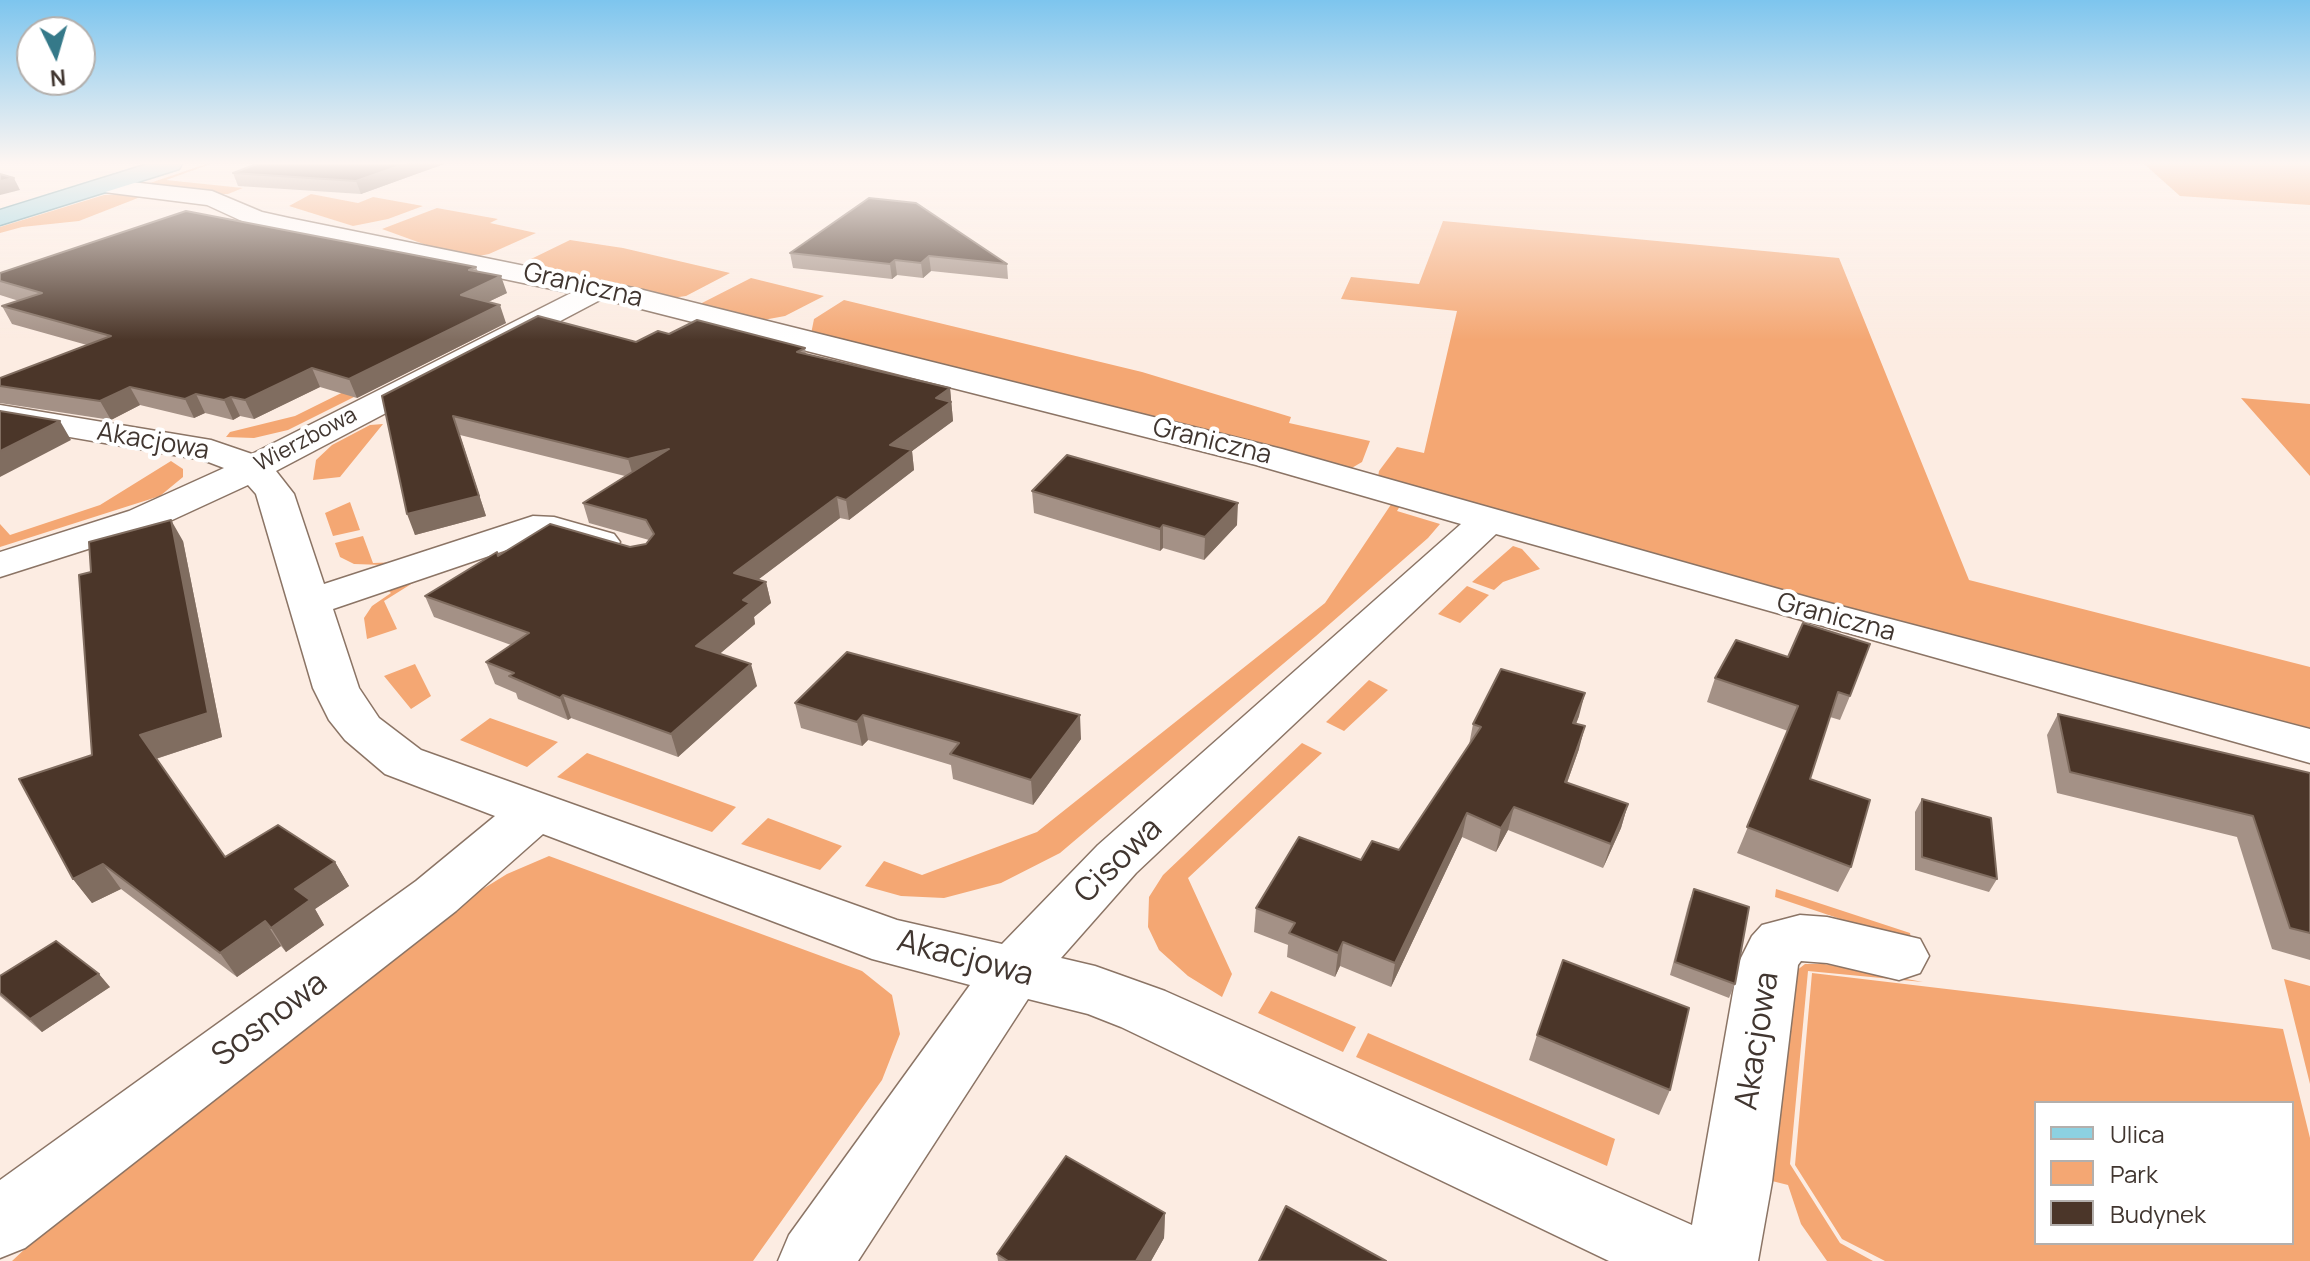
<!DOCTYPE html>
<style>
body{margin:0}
#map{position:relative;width:2310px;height:1261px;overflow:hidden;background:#fcece2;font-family:Manrope,sans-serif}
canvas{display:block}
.legend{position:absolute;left:2034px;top:1101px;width:260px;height:144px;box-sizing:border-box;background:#fff;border:2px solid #b3afac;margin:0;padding:10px 14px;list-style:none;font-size:24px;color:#413630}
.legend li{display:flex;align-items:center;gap:16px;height:40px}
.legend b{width:40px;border:2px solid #b3afac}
.north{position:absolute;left:16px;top:16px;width:80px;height:80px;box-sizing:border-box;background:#fff;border:2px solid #b3afac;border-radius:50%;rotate:175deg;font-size:22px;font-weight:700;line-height:32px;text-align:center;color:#413630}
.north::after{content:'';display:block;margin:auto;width:28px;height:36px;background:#357989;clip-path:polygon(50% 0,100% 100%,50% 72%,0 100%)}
</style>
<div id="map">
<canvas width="2310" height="1261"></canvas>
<ul class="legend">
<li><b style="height:10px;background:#8cd1e1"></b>Ulica</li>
<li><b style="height:22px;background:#f4a773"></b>Park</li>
<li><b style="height:22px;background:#4b3629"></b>Budynek</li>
</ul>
<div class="north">N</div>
</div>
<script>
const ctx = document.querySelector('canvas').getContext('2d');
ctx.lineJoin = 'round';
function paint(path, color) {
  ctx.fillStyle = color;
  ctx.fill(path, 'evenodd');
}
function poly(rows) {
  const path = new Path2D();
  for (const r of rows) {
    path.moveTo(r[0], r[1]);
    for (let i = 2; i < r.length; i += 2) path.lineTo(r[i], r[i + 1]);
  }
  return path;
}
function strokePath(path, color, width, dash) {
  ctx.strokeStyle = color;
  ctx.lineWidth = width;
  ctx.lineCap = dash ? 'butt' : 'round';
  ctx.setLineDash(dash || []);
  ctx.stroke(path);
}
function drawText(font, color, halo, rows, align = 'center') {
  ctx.font = font + ' Manrope,sans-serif';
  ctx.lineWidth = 8;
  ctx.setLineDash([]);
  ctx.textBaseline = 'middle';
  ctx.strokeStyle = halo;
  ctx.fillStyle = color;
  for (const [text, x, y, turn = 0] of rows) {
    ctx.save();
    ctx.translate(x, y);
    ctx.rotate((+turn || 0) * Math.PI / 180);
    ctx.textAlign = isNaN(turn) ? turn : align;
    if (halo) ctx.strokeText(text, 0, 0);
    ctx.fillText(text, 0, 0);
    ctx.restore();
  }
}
paint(poly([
 [206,164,211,164,166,180,243,188,228,194,216,194,144,185],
 [2144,164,2310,164,2310,205,2180,196],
 [135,194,143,196,79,221,22,227,0,233,0,227,104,195],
 [311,194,358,203,373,197,423,206,388,219,353,226,289,206],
 [437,208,498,219,490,223,536,233,489,254,474,257,451,254,382,229],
 [1443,221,1839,258,1969,580,2310,667,2310,737,1378,477,1379,471,1397,447,1424,453,1457,311,1341,299,1351,277,1419,284],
 [570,240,623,248,730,273,686,296,672,298,527,267,531,259],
 [751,278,824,296,785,316,758,321,700,304],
 [844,300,1142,372,1291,417,1289,423,1370,441,1362,462,1350,469,811,334,814,319],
 [424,352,438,355,288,430,254,438,226,437,230,432,295,416],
 [2241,398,2310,404,2310,476],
 [383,424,340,477,313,480,316,460,332,445,370,425],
 [171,461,183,469,183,477,160,496,0,547,0,524,10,535,100,505],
 [1296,470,1403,501,1397,511,1440,524,1428,538,1316,636,1060,853,1001,883,944,898,901,896,865,886,884,861,922,875,1037,832,1325,603,1392,503,1290,476],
 [350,502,360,530,333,536,325,513],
 [363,536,373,563,402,562,383,565,354,564,340,557,335,543],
 [533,539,416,581,384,601,397,629,367,639,364,618,372,606,391,593,386,588],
 [1513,546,1522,549,1540,569,1503,582,1494,590,1472,582],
 [1467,586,1489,595,1460,623,1438,614],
 [415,664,431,696,411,709,384,676],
 [1369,680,1388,690,1344,731,1326,722],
 [490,718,558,742,527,767,460,740],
 [1302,743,1322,753,1188,878,1232,974,1222,997,1188,976,1159,950,1148,927,1149,897,1163,875],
 [587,753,736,807,712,832,557,777],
 [768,818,842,846,820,870,741,844],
 [549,856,862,971,892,995,900,1034,882,1080,753,1261,12,1261,43,1232,465,900,507,874],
 [1776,889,1910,933,1912,943,1775,897],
 [1805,964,1824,964,1923,982,1808,971,1790,1164,1840,1243,1873,1261,1827,1261,1801,1224,1788,1185,1768,1180,1796,971],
 [1812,973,2283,1029,2310,1138,2310,1261,1885,1261,1842,1239,1795,1165],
 [2292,1103,2292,1243,2036,1243,2036,1103],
 [2284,979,2310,986,2310,1084],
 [1271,991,1356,1027,1343,1052,1258,1013],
 [1368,1033,1615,1139,1607,1166,1356,1057]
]), '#f4a773');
const street = poly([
 [104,179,212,191,262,212,289,218,643,290,1282,449,1814,599,2310,729,2310,763,1496,534,1136,873,1061,958,1095,966,1165,991,1692,1225,1738,964,1752,936,1762,925,1800,915,1827,917,1920,939,1929,956,1920,973,1899,980,1827,963,1801,961,1798,965,1772,1182,1758,1261,1609,1261,1121,1027,1088,1014,1028,999,858,1261,778,1261,789,1235,970,985,872,959,543,834,456,911,25,1248,0,1258,0,1180,416,881,495,816,385,774,345,740,329,720,313,688,256,494,248,485,157,527,0,577,0,552,129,511,224,468,203,460,0,425,0,405,211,440,252,454,571,293,289,234,244,222,207,205,96,191,92,186,96,181,104,179],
 [602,299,1256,465,1461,524,1098,845,1002,944,897,920,421,750,379,718,359,688,333,609,536,540,552,541,600,554,614,550,620,542,614,534,554,517,533,516,324,584,294,494,276,471,602,299]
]);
const primary = poly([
 [148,164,182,164,179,169,0,225,0,210,148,164]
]);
strokePath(street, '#8b7465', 3);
strokePath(primary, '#408796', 3);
paint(street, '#fff');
paint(primary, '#8cd1e1');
paint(poly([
 [257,164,444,164,361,194,238,186,233,173],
 [869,198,1007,264,1008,279,931,271,923,278,897,275,892,279,793,268,790,253],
 [476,267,478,272,507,293,488,302,506,323,357,398,320,387,254,419,240,416,233,420,205,413,194,418,140,405,111,420,0,403,0,378,87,345,12,324,2,306,19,301,0,295,0,273],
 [636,342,805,348,806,354,950,388,953,421,912,451,914,470,849,520,840,518,759,579,766,582,771,603,754,617,755,624,719,654,757,686,678,757,571,718,568,720,518,699,516,693,495,684,486,662,511,645,434,617,425,596,499,556,630,547,646,544,649,540,589,523,583,503,625,476,460,435,486,516,415,535,382,396],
 [1032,491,1237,525,1204,560,1163,548,1160,551,1034,513],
 [183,541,222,737,156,759,225,857,335,862,349,886,315,909,324,925,286,952,281,946,237,977,121,889,92,903,73,879,92,755,91,572],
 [1736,640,1850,696,1840,720,1830,717,1810,779,1851,867,1838,892,1737,853,1788,731,1707,702,1715,678],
 [795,703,1081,739,1033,805,953,779,951,765,868,740,862,746,801,728],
 [2058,714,2310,773,2310,960,2272,949,2237,837,2057,793,2047,735],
 [1579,716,1576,724,1579,749,1567,783,1628,804,1621,828,1603,868,1508,830,1496,852,1462,837,1391,987,1340,966,1335,977,1287,957,1288,945,1254,932,1256,908,1361,860,1399,850,1469,745,1473,724],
 [1922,799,1997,879,1989,892,1915,870,1915,812],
 [1694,889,1735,984,1729,998,1670,975,1689,902],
 [0,976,110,987,42,1032,0,996],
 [1537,1035,1670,1090,1659,1115,1529,1060],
 [1165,1213,1164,1238,1151,1261,998,1261,997,1254]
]), '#a49186');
paint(poly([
 [405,164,444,164,361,194,356,181],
 [14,178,20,190,0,195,0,181],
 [929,256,931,271,923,278,921,263],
 [895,260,897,275,892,279,890,264],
 [501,276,507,293,467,312,461,295],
 [500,305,506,323,357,398,349,379],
 [312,368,320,387,254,419,245,400],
 [130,387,140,405,111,420,100,401],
 [950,388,953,421,912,451,914,470,849,520,846,500,890,445,936,398],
 [196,394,205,413,194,418,185,399],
 [231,397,240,416,233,420,224,400],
 [453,416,486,516,415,535,407,514],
 [60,421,71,440,0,477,0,451],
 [669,449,634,479,628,459],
 [837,497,840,518,739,594,734,573],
 [1238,503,1237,525,1204,560,1205,537],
 [171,520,183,541,222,737,155,759,140,735],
 [1163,525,1163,548,1160,551,1160,529],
 [766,582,771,603,754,617,755,624,702,669,696,646,743,600],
 [751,664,757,686,678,757,671,734],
 [1585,693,1579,716,1567,746,1573,723],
 [563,695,571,718,568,720,560,698],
 [863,715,868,740,862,746,857,722],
 [1080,715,1081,739,1033,805,1031,780],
 [1585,726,1579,749,1559,805,1565,782],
 [1628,804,1621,828,1603,868,1611,844],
 [1514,807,1508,830,1496,852,1501,828],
 [1467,813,1462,837,1391,987,1395,963],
 [335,862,349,886,315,909,324,925,286,952,271,928,295,889],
 [103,864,121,889,92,903,73,879],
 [265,921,281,946,237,977,220,953],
 [1343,942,1340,966,1335,977,1338,953],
 [99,974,110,987,42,1032,30,1019],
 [1165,1213,1164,1238,1151,1261,1136,1261]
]), '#806d60');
const building = poly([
 [257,164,405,164,356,181,233,173,257,164],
 [0,174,14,178,0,181,0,174],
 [869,198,916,203,1007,264,929,256,921,263,895,260,890,264,790,253,869,198],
 [186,211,476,267,469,270,501,276,461,295,500,305,349,379,312,368,245,400,231,397,224,400,196,394,185,399,130,387,100,401,0,386,0,378,111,336,2,306,42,293,0,281,0,273,186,211],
 [538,316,636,342,658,331,669,334,697,320,805,348,797,352,950,388,936,398,951,402,890,445,912,450,846,500,837,497,734,573,766,582,743,600,750,603,696,646,751,664,671,734,563,695,560,698,509,676,514,673,486,662,529,633,425,596,497,552,498,556,550,524,630,547,646,544,654,534,646,520,583,503,669,449,628,459,453,416,479,496,407,514,382,396,538,316],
 [0,411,60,421,0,451,0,411],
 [1067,455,1238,503,1205,537,1163,525,1160,529,1032,491,1067,455],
 [171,520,208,713,140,735,225,857,278,825,335,862,295,889,310,900,271,928,265,921,220,953,103,864,73,879,19,779,92,755,79,575,91,572,89,542,171,520],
 [1803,623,1870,644,1850,696,1838,692,1810,779,1870,800,1851,867,1747,827,1798,706,1715,678,1736,640,1788,657,1803,623],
 [847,652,1080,715,1031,780,950,754,959,743,863,715,857,722,795,703,847,652],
 [1501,669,1585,693,1573,723,1585,726,1565,782,1628,804,1611,844,1514,807,1501,828,1467,813,1395,963,1343,942,1338,953,1289,933,1295,923,1256,908,1299,837,1361,860,1372,841,1399,850,1481,727,1473,724,1501,669],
 [2058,714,2310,773,2310,933,2290,928,2253,816,2070,772,2058,714],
 [1922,799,1991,818,1997,879,1922,857,1922,799],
 [1694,889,1749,907,1735,984,1675,962,1694,889],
 [56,941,99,974,30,1019,0,993,0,976,56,941],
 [1563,960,1689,1008,1670,1090,1537,1035,1563,960],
 [1066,1156,1165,1213,1136,1261,1008,1261,997,1254,1066,1156],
 [1286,1206,1386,1261,1259,1261,1286,1206]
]);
paint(building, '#4b3629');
strokePath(building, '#806d60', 2);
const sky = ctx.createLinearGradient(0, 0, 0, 340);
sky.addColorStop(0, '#7dc5ee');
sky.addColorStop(0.48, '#fef6f2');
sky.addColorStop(1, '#fef6f200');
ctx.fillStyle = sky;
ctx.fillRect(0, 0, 2310, 340);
drawText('22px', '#413630', '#fff', [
 ["Wierzbowa",306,440,-28]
]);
drawText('26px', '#413630', '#fff', [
 ["Graniczna",583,286,13],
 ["Akacjowa",153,442,10],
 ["Graniczna",1212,442,14],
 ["Graniczna",1836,618,15]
]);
drawText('32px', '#413630', '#fff', [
 ["Cisowa",1119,861,-44],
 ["Akacjowa",965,959,15],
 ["Sosnowa",270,1020,-37],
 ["Akacjowa",1758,1041,-81]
]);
</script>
